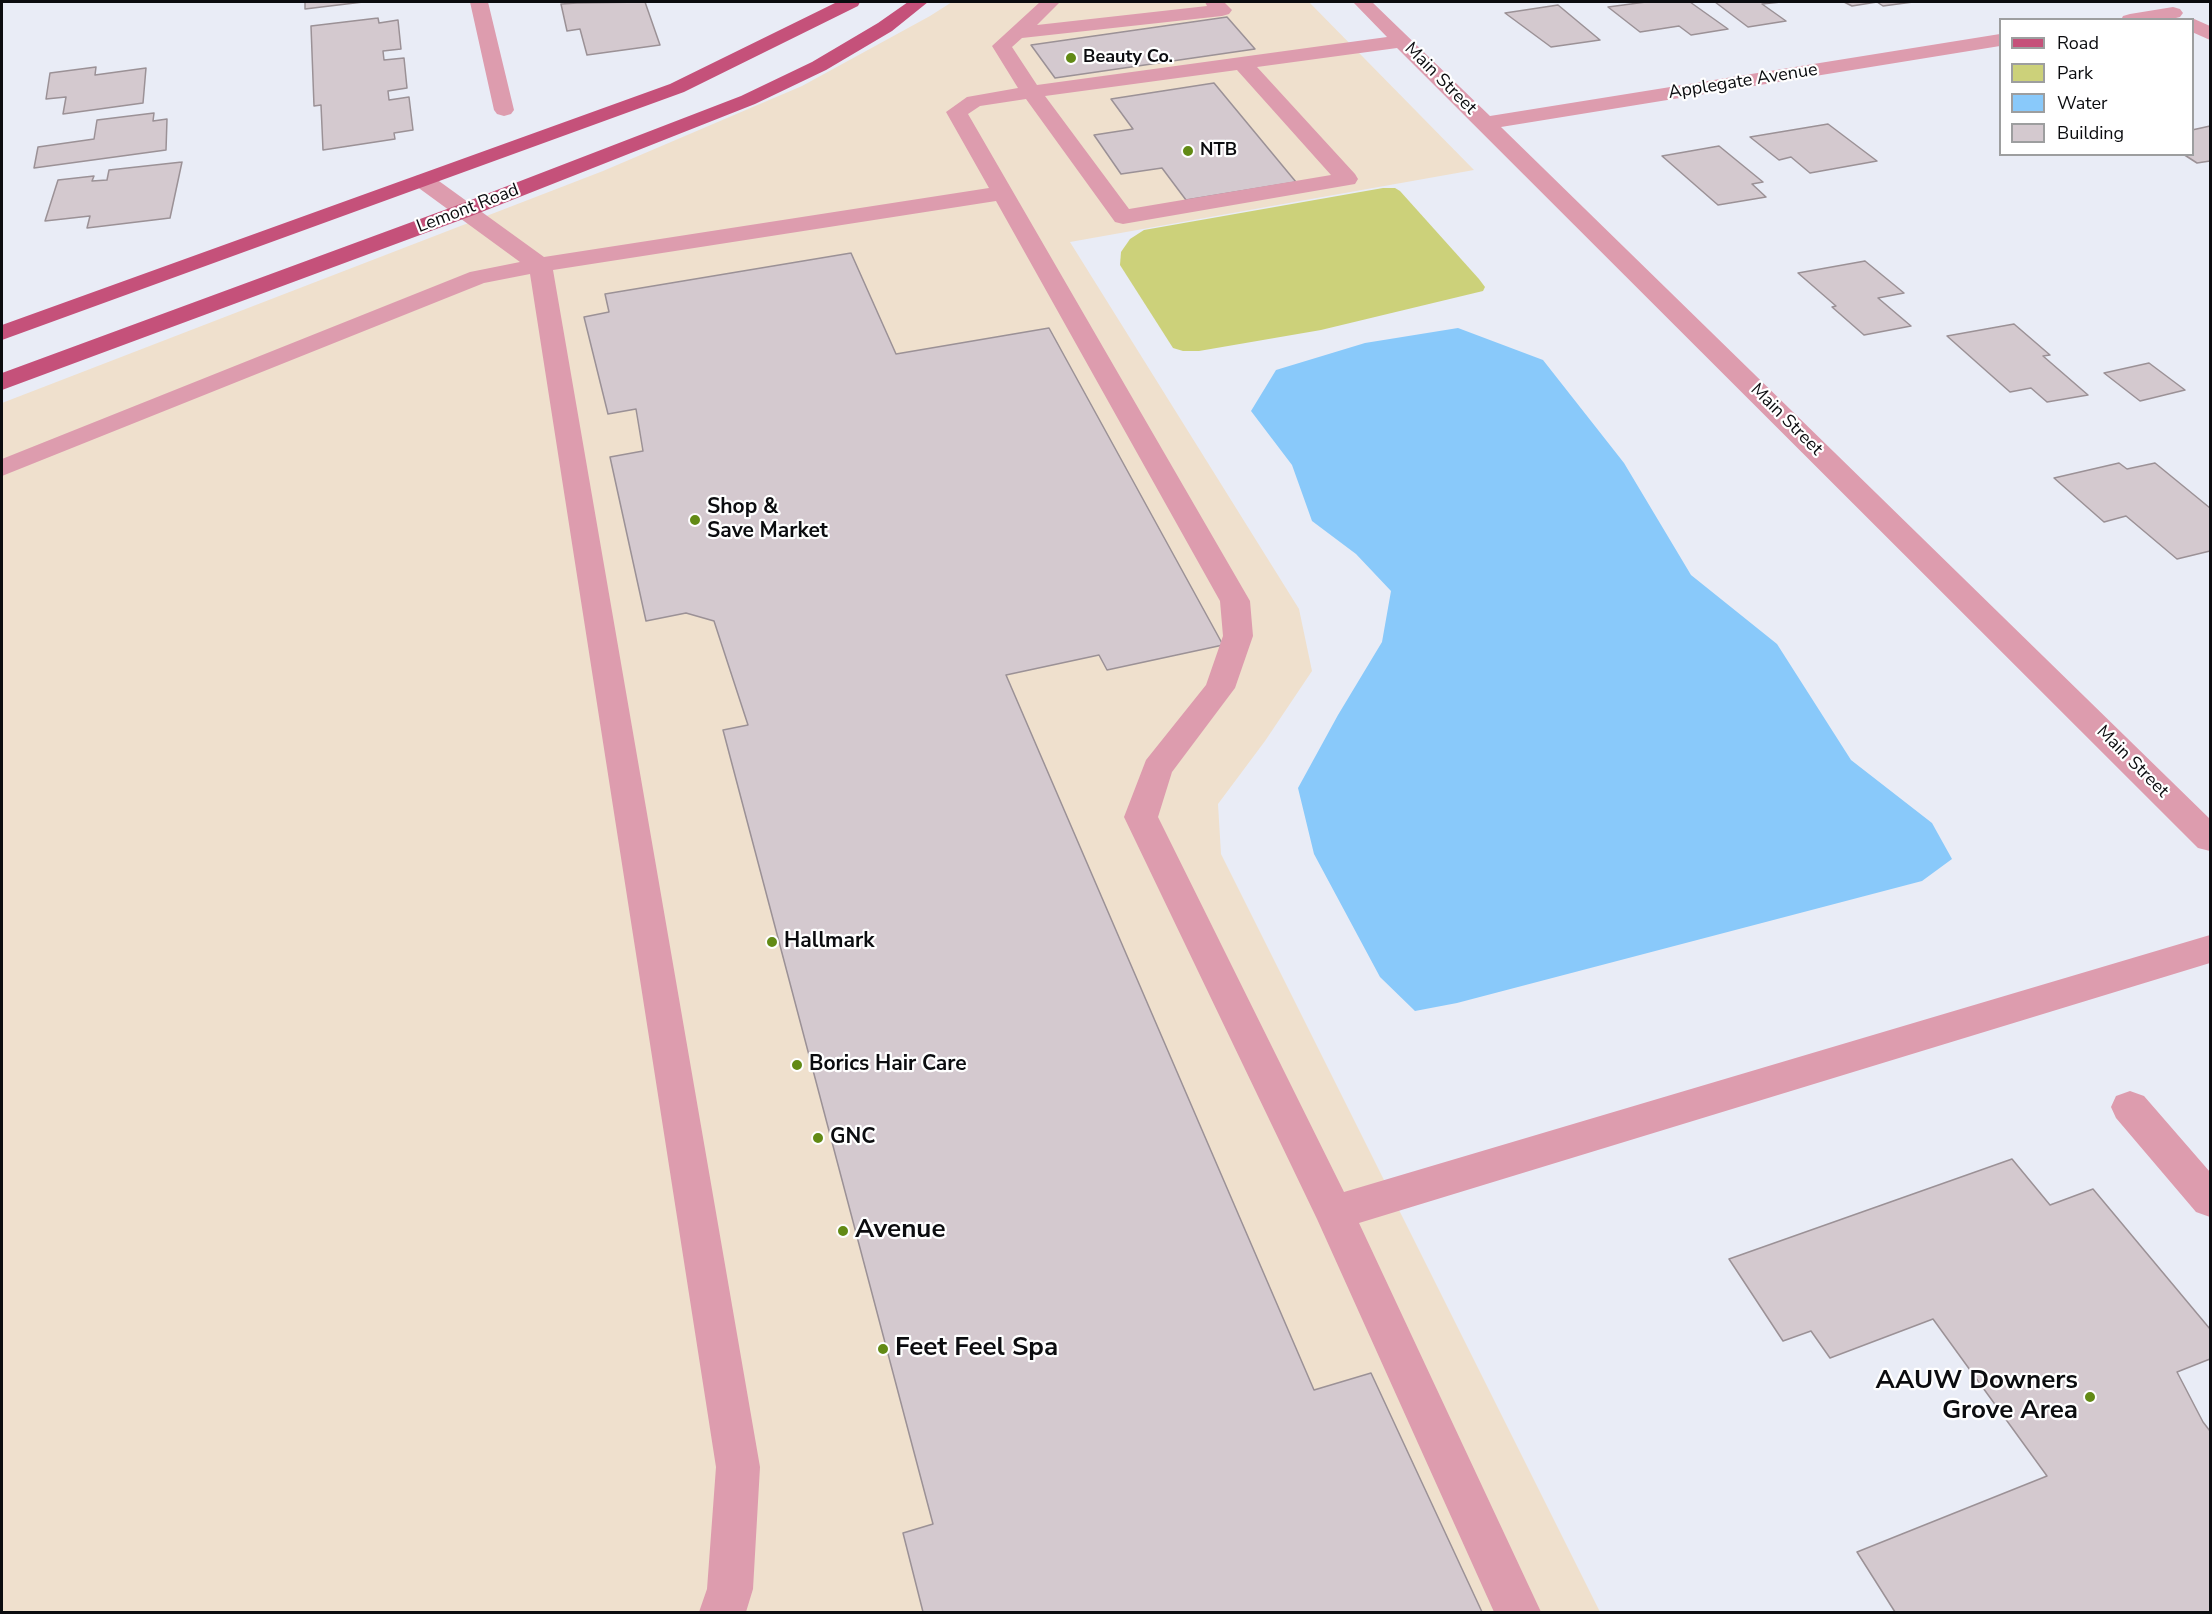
<!DOCTYPE html>
<style>
body{margin:0}
#map{position:relative;width:2212px;height:1614px;overflow:hidden;background:#e9ecf6;font-family:"Nunito Sans",sans-serif}
canvas{display:block}
.frame{position:absolute;inset:0;border:3px solid #0b0c0f;pointer-events:none}
.legend{position:absolute;left:1999px;top:18px;width:195px;height:138px;box-sizing:border-box;background:#fff;border:2px solid #9d9e9f;margin:0;padding:8px 10px;list-style:none;font-size:18px;color:#0b0c0f}
.legend li{display:flex;align-items:center;gap:12px;height:30px}
.legend b{width:30px;border:2px solid #9d9e9f}
</style>
<div id="map">
<canvas width="2212" height="1614"></canvas>
<div class="frame"></div>
<ul class="legend">
<li><b style="height:8px;background:#c5517a"></b>Road</li>
<li><b style="height:16px;background:#ccd17a"></b>Park</li>
<li><b style="height:16px;background:#89c9fa"></b>Water</li>
<li><b style="height:16px;background:#d4c9cf"></b>Building</li>
</ul>
</div>
<script>
const ctx = document.querySelector('canvas').getContext('2d');
ctx.lineJoin = 'round';
function paint(path, color) {
  ctx.fillStyle = color;
  ctx.fill(path, 'evenodd');
}
function poly(rows) {
  const path = new Path2D();
  for (const r of rows) {
    path.moveTo(r[0], r[1]);
    for (let i = 2; i < r.length; i += 2) path.lineTo(r[i], r[i + 1]);
  }
  return path;
}
function strokePath(path, color, width, dash) {
  ctx.strokeStyle = color;
  ctx.lineWidth = width;
  ctx.lineCap = dash ? 'butt' : 'round';
  ctx.setLineDash(dash || []);
  ctx.stroke(path);
}
function drawText(font, color, halo, rows, align = 'center') {
  ctx.font = font + ' "Nunito Sans",sans-serif';
  ctx.lineWidth = 4.5;
  ctx.setLineDash([]);
  ctx.textBaseline = 'middle';
  ctx.strokeStyle = halo;
  ctx.fillStyle = color;
  for (const [text, x, y, turn = 0] of rows) {
    ctx.save();
    ctx.translate(x, y);
    ctx.rotate((+turn || 0) * Math.PI / 180);
    ctx.textAlign = isNaN(turn) ? turn : align;
    if (halo) ctx.strokeText(text, 0, 0);
    ctx.fillText(text, 0, 0);
    ctx.restore();
  }
}
paint(poly([
 [952,2,1309,2,1474,170,1070,242,1299,609,1312,671,1265,741,1218,804,1221,854,1600,1612,2,1612,2,403,603,171,802,86,930,16]
]), '#efe0cd');
paint(poly([
 [1383,188,1395,188,1400,191,1479,279,1485,287,1483,291,1321,330,1199,351,1183,351,1173,348,1120,265,1121,252,1130,239,1144,230]
]), '#ccd17a');
paint(poly([
 [1458,328,1543,360,1624,463,1691,575,1777,644,1851,760,1932,823,1952,859,1922,881,1457,1003,1415,1011,1380,977,1314,854,1298,788,1338,715,1382,642,1391,591,1356,554,1312,521,1292,465,1251,411,1276,370,1365,343]
]), '#89c9fa');
const building = poly([
 [305,2,363,2,305,9,305,2],
 [1646,2,1690,2,1728,29,1691,35,1679,26,1640,32,1608,7,1646,2],
 [1715,2,1781,2,1762,4,1786,21,1748,27,1715,2],
 [1844,2,1913,2,1883,6,1877,2,1852,6,1844,2],
 [577,3,645,2,660,45,587,55,580,29,567,31,561,4,577,3],
 [1558,5,1600,40,1551,47,1505,13,1558,5],
 [1227,17,1255,49,1055,78,1031,45,1227,17],
 [378,18,379,23,398,20,401,49,383,51,384,60,404,58,407,88,388,91,389,100,409,97,413,130,394,133,395,139,323,150,321,105,314,106,311,26,378,18],
 [96,67,95,75,146,68,143,103,63,114,66,97,46,99,50,73,96,67],
 [1214,83,1296,182,1186,200,1162,168,1121,174,1094,135,1133,129,1111,99,1214,83],
 [154,113,153,121,167,119,166,150,34,168,38,147,94,139,97,120,154,113],
 [1828,124,1877,161,1810,173,1791,157,1779,160,1750,137,1828,124],
 [2210,126,2210,161,2197,163,2183,154,2192,154,2192,130,2210,126],
 [1719,146,1763,182,1752,184,1766,197,1718,205,1662,156,1719,146],
 [182,162,170,218,87,228,90,216,45,221,58,180,94,176,92,181,107,180,109,170,182,162],
 [851,253,896,354,1049,328,1223,645,1107,670,1099,655,1006,675,1314,1390,1371,1373,1482,1612,923,1612,903,1533,933,1524,723,730,748,725,714,621,686,613,646,621,610,457,643,451,636,409,608,414,584,317,609,312,605,294,851,253],
 [1865,261,1904,293,1878,298,1911,326,1864,335,1832,307,1836,306,1798,273,1865,261],
 [2014,324,2050,355,2043,356,2088,395,2047,402,2031,388,2010,392,1947,336,2014,324],
 [2149,363,2185,390,2140,401,2104,373,2149,363],
 [2119,463,2127,469,2155,463,2210,508,2210,551,2177,559,2126,516,2104,522,2054,478,2119,463],
 [2012,1159,2050,1205,2093,1189,2210,1329,2210,1359,2177,1372,2203,1422,2210,1431,2210,1612,1895,1612,1857,1552,2047,1476,1933,1319,1830,1358,1811,1331,1783,1341,1729,1259,2012,1159]
]);
paint(building, '#d4c9cf');
strokePath(building, '#9b9196', 1.5);
paint(poly([
 [470,2,488,2,514,110,511,114,504,116,497,114,494,110,470,2],
 [1040,2,1060,2,1037,25,1207,6,1205,2,1224,2,1232,10,1229,14,1222,16,1022,38,1012,47,1037,85,1387,37,1353,2,1372,2,1490,116,2000,34,2000,46,1501,127,2210,819,2210,851,2198,848,1397,48,1257,67,1355,174,1358,179,1355,184,1123,224,1115,222,1026,99,980,106,968,114,1250,601,1253,636,1235,688,1172,772,1158,817,1344,1192,2210,935,2210,963,1359,1223,1541,1612,1494,1612,1317,1219,1124,817,1146,760,1206,685,1223,636,1220,601,996,201,553,270,760,1467,753,1589,746,1612,699,1612,707,1589,716,1467,530,274,484,283,2,476,2,459,470,272,520,262,416,186,413,181,416,176,424,174,432,176,544,257,989,188,946,112,967,97,1018,88,992,46,1040,2],
 [1237,70,1331,175,1129,209,1045,96,1237,70],
 [2173,7,2180,9,2183,13,2180,17,2168,20,2121,20,2123,16,2130,14,2173,7],
 [2192,18,2210,26,2210,40,2192,32,2192,20,2187,20,2192,18],
 [2130,1091,2144,1096,2210,1172,2210,1217,2196,1212,2116,1118,2111,1107,2116,1096,2130,1091]
]), '#dd9cae');
paint(poly([
 [837,2,860,2,858,6,684,92,2,340,2,325,670,84,837,2],
 [908,2,928,2,892,31,826,70,755,104,474,215,2,390,2,373,458,205,741,96,812,62,878,23,908,2]
]), '#c5517a');
for (const [x, y, r, color] of [
 [1071,58,6,"#628a15"],
 [1188,151,6,"#628a15"],
 [695,520,6,"#628a15"],
 [772,942,6,"#628a15"],
 [797,1065,6,"#628a15"],
 [818,1138,6,"#628a15"],
 [843,1231,6,"#628a15"],
 [883,1349,6,"#628a15"],
 [2090,1397,6,"#628a15"]
]) {
  const dot = new Path2D();
  dot.arc(x, y, r, 0, 2 * Math.PI);
  ctx.fillStyle = color;
  ctx.fill(dot);
  strokePath(dot, '#fff', 2);
}
drawText('bold 18px', '#0b0c0f', '#fff', [
 ["Beauty Co.",1083,58],
 ["NTB",1200,151]
], 'left');
drawText('18px', '#0b0c0f', '#fff', [
 ["Main Street",1440,79,45],
 ["Applegate Avenue",1743,82,-9],
 ["Lemont Road",468,209,-21],
 ["Main Street",1786,420,45],
 ["Main Street",2132,762,45]
]);
drawText('bold 21px', '#0b0c0f', '#fff', [
 ["Shop &",707,508],
 ["Save Market",707,532],
 ["Hallmark",784,942],
 ["Borics Hair Care",809,1065],
 ["GNC",830,1138]
], 'left');
drawText('bold 26px', '#0b0c0f', '#fff', [
 ["Avenue",855,1231],
 ["Feet Feel Spa",895,1349],
 ["AAUW Downers",2078,1382,"right"],
 ["Grove Area",2078,1412,"right"]
], 'left');
</script>
